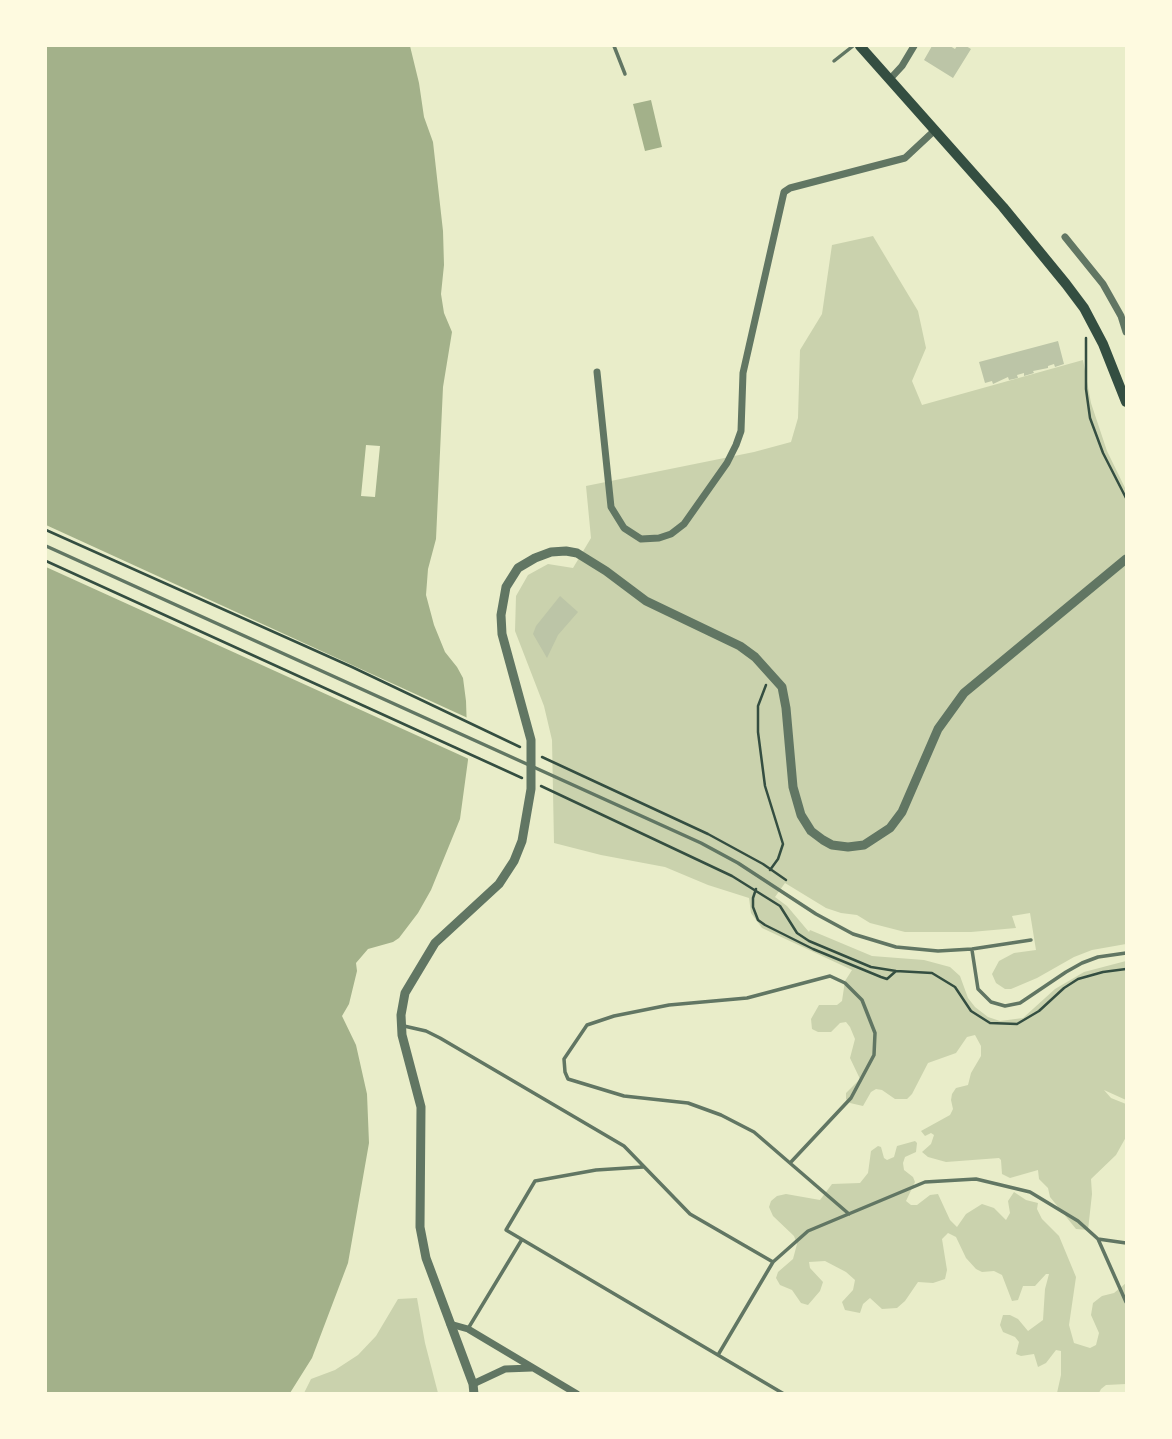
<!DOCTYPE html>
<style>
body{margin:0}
#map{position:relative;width:1172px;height:1439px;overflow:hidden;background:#e9edc9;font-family:Commissioner,sans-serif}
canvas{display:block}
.frame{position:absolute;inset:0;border:47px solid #fefae0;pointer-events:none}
</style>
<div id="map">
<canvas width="1172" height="1439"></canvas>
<div class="frame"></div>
</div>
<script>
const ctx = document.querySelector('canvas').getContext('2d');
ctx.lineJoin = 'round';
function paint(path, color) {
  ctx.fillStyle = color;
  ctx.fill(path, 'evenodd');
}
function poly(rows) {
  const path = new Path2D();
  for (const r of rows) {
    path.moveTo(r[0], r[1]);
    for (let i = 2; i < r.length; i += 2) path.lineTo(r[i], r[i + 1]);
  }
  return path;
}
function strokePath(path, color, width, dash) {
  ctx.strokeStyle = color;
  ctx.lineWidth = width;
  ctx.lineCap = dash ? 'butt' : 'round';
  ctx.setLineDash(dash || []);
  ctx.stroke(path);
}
paint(poly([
 [873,236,918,311,926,348,912,381,922,405,1083,360,1091,403,1107,451,1126,490,1126,944,1092,950,1074,957,1037,978,1011,989,1005,989,996,983,992,974,999,961,1014,953,1036,950,1030,913,1012,916,1016,928,971,932,905,932,870,923,857,915,841,913,826,908,785,883,775,897,787,906,809,932,810,930,872,956,924,960,950,967,960,976,968,998,975,1007,988,1017,1000,1021,1023,1018,1055,989,1084,972,1126,961,1126,1100,1104,1090,1111,1098,1126,1104,1126,1137,1116,1155,1091,1179,1092,1194,1088,1230,1076,1229,1050,1197,1048,1188,1039,1179,1038,1170,1010,1178,1002,1174,1001,1160,999,1158,946,1162,928,1157,922,1152,931,1144,934,1135,931,1133,925,1136,921,1131,950,1115,953,1109,951,1100,952,1094,956,1088,968,1085,971,1073,981,1056,981,1046,975,1035,967,1037,956,1053,928,1063,912,1094,907,1099,895,1099,882,1090,876,1089,871,1092,863,1106,850,1103,846,1099,846,1093,860,1079,850,1058,855,1039,850,1027,846,1022,840,1023,831,1032,818,1032,812,1029,811,1019,819,1005,837,1005,842,1001,845,981,852,970,762,928,751,913,749,898,708,885,665,867,601,855,554,843,552,740,544,706,515,631,516,596,528,575,548,564,573,568,591,538,586,486,754,452,791,442,798,418,800,350,822,314,832,245],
 [915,1141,917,1143,916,1152,905,1157,903,1163,904,1170,913,1177,915,1182,906,1201,911,1205,917,1205,930,1195,938,1194,950,1220,957,1227,966,1214,982,1204,994,1208,1006,1220,1010,1213,1008,1201,1014,1192,1026,1200,1038,1203,1037,1209,1042,1219,1059,1236,1076,1277,1069,1325,1074,1343,1090,1348,1096,1345,1099,1333,1091,1315,1093,1303,1102,1296,1114,1293,1126,1283,1126,1384,1106,1385,1101,1389,1099,1393,1057,1393,1061,1375,1061,1351,1056,1350,1046,1363,1038,1367,1034,1354,1021,1356,1016,1354,1019,1342,1015,1337,1003,1332,1000,1325,1003,1315,1010,1315,1018,1319,1028,1331,1043,1320,1045,1289,1049,1274,1046,1274,1035,1286,1023,1286,1018,1300,1012,1301,1002,1275,994,1271,982,1272,976,1269,966,1258,956,1237,948,1233,942,1239,947,1270,945,1279,933,1283,918,1282,905,1301,897,1308,882,1309,870,1298,863,1304,860,1313,845,1310,842,1302,853,1290,855,1280,846,1272,825,1261,809,1262,810,1268,823,1282,820,1291,808,1305,801,1303,792,1290,780,1285,776,1278,778,1272,793,1259,797,1244,794,1236,773,1216,769,1207,771,1201,777,1196,786,1194,820,1200,832,1184,860,1183,868,1173,871,1151,878,1146,881,1147,884,1158,887,1160,894,1157,897,1146],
 [417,1298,425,1343,438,1393,304,1393,311,1379,335,1370,358,1355,376,1336,398,1299]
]), '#cad2ad');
paint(poly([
 [46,46,410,46,419,83,424,117,433,142,443,231,444,265,441,294,444,313,452,332,443,387,436,539,428,569,426,595,434,625,445,652,457,667,463,678,466,701,468,760,460,819,431,890,418,913,399,938,393,942,368,949,356,963,357,971,349,1004,342,1016,356,1045,367,1094,369,1143,348,1263,312,1358,290,1393,46,1393],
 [651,100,662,147,645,151,633,104]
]), '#a3b18a');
paint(poly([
 [366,445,380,446,375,497,361,496],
 [46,525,470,719,471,760,46,567]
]), '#e9edc9');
paint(poly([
 [932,46,950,46,955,49,957,46,966,46,971,49,953,78,924,60],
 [1058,341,1064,364,1055,367,1054,364,1048,366,1048,368,1033,371,1034,373,1024,376,1024,373,1017,375,1018,378,1009,380,1008,377,993,384,992,381,985,383,979,362],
 [560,596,578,612,558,635,547,658,533,634,536,626]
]), '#bcc5a7');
strokePath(poly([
 [1086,338,1086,389,1090,418,1103,453,1126,498],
 [46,530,352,667,520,747],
 [46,561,522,778],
 [766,685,758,706,758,732,765,786,783,844,778,859,770,870],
 [542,757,708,834,763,864,786,880],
 [541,786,732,876,780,906,797,933,809,941,871,967,896,971,932,973,955,987,971,1011,990,1023,1017,1024,1039,1011,1064,988,1078,979,1103,972,1126,969],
 [756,889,753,898,753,907,758,920,765,925,813,949,881,977,887,979,896,971]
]), '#344e41', 2.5);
strokePath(poly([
 [614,46,625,74],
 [834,61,853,46],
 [46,546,701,843,738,863,816,914,853,934,896,947,938,951,972,949,1031,940],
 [972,950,978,989,991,1002,1005,1006,1020,1003,1066,972,1082,963,1098,957,1126,953],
 [404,1026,426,1031,440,1038,624,1146,690,1214,773,1262],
 [791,1162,851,1098,874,1055,875,1033,862,1000,845,983,830,976,747,998,669,1005,614,1016,587,1025,564,1059,565,1072,568,1079,624,1096,688,1103,721,1115,754,1132,849,1214],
 [643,1167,596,1170,535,1181,506,1230,784,1394],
 [1098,1239,1126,1243],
 [469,1327,521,1241],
 [718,1355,773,1262,808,1231,925,1182,976,1179,1030,1192,1078,1221,1098,1239,1126,1302]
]), '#617663', 3.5);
strokePath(poly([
 [890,79,902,66,914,46],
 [1065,237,1103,284,1121,316,1126,332],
 [597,372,611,507,624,528,641,539,659,538,671,534,684,524,727,463,736,445,741,431,743,373,784,192,790,188,905,158,935,130],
 [450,1324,468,1329,577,1394],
 [473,1384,505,1369,532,1368]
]), '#617663', 7);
strokePath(poly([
 [474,1394,473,1384,426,1258,420,1227,421,1107,402,1035,401,1015,405,993,435,943,499,884,514,861,522,841,531,789,531,740,502,634,501,615,506,587,518,568,535,558,551,552,566,551,577,553,606,571,646,601,740,646,755,657,782,687,786,708,793,787,801,815,811,831,823,840,832,845,848,847,864,845,890,828,902,812,938,729,964,693,1126,559]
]), '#617663', 9);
strokePath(poly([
 [860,46,1003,207,1066,284,1084,308,1103,344,1126,402]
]), '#344e41', 10);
</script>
